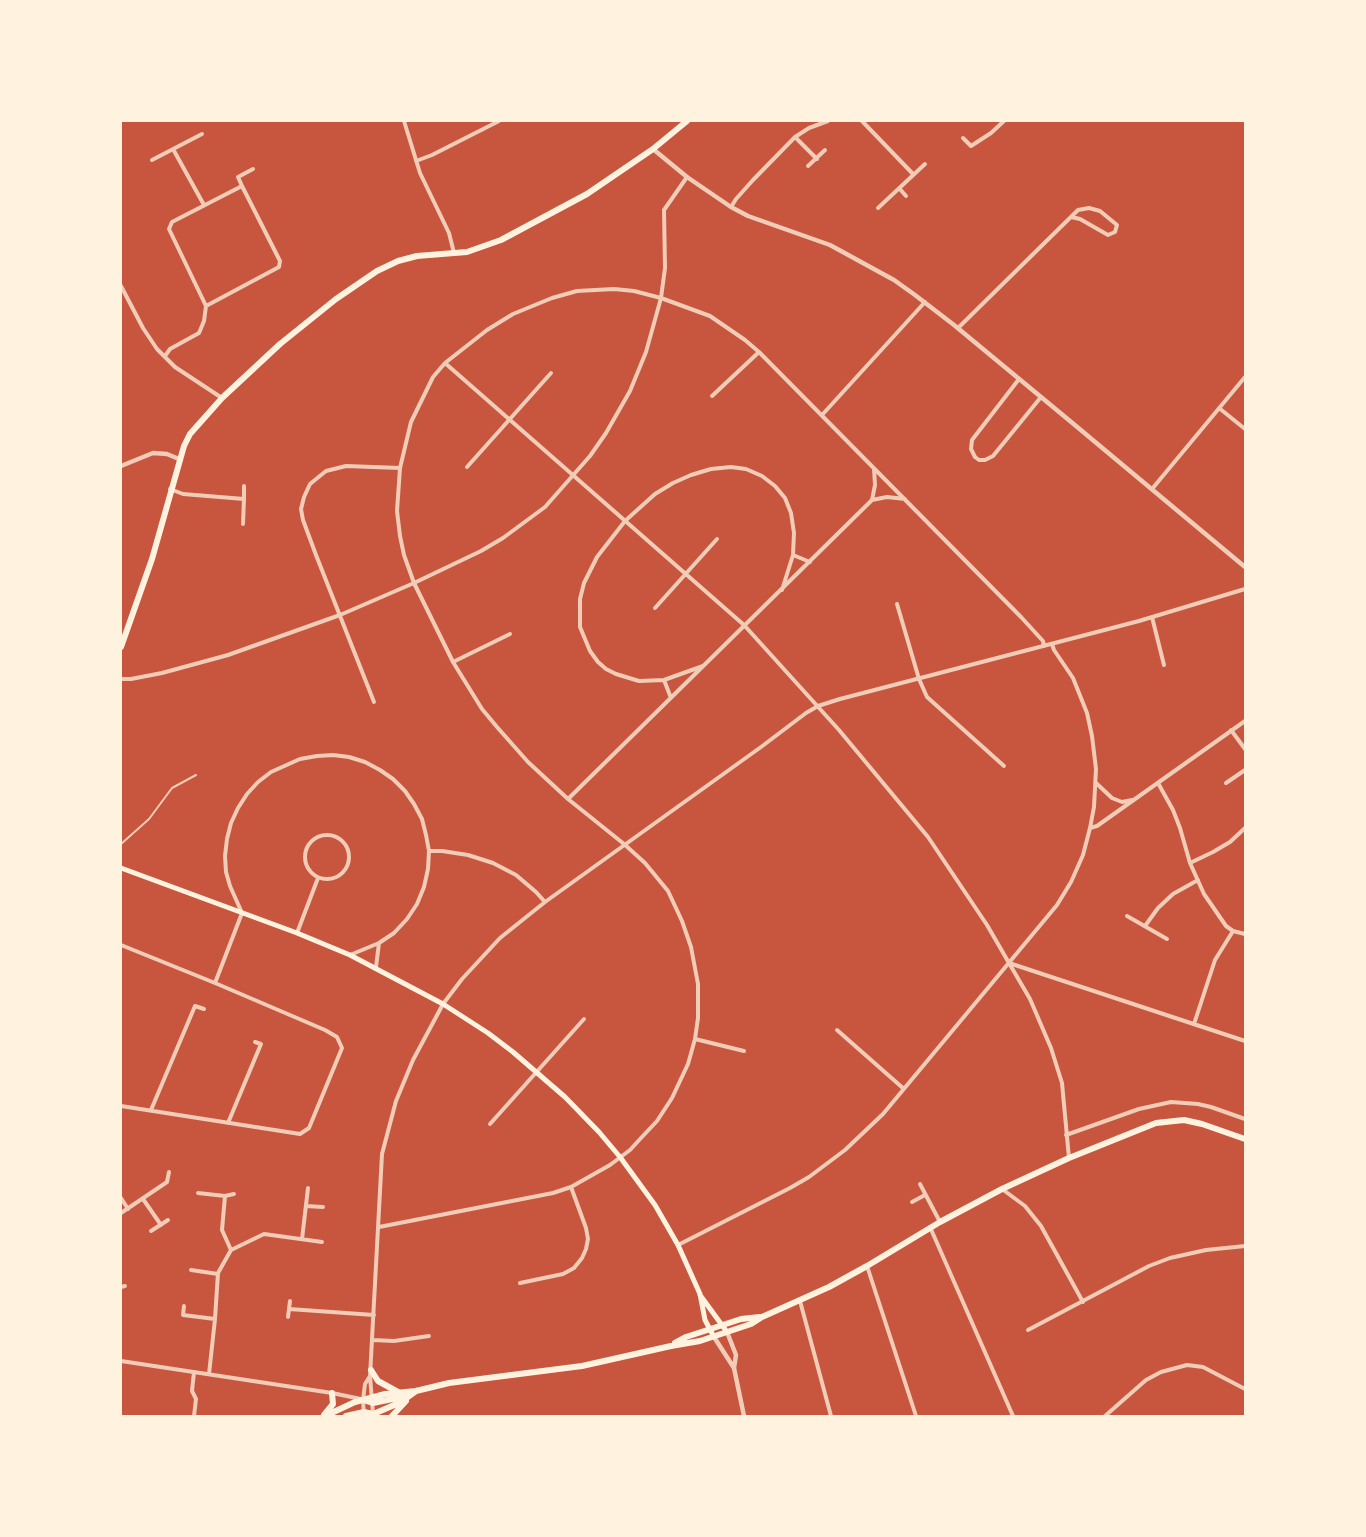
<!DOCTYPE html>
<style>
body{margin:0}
#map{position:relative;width:1366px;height:1537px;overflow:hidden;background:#c8553d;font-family:Commissioner,sans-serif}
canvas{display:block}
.frame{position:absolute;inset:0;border:122px solid #fff3e0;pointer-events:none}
</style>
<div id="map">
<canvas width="1366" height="1537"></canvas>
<div class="frame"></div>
</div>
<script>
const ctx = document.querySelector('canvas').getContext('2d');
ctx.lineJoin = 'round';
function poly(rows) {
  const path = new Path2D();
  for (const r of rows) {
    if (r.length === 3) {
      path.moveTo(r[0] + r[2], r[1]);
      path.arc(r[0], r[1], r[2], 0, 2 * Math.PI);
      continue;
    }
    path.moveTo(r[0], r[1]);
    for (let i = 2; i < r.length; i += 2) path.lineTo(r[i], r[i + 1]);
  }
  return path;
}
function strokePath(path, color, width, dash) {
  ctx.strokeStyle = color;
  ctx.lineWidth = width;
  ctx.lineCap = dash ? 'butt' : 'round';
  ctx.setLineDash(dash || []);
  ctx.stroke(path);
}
strokePath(poly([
 [121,844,149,819,172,788,196,775]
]), '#f1ccb7', 2);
strokePath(poly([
 [404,121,420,173,449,233,454,253],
 [862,121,913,174],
 [795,137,817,159],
 [963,138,971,146,991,133,1004,121],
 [173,149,204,205],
 [152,160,202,134],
 [416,161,432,155,499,121],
 [808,166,825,150],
 [242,186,238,177,253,169],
 [899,188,906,196],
 [731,207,736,199,753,180,795,137,809,128,828,121],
 [878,208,925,164],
 [121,286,143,328,157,349,175,367,222,398],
 [958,328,1078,210,1089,208,1100,211,1117,225,1115,232,1108,235,1080,219,1071,217],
 [165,356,170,349,199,333,204,321,206,306,169,229,172,222,242,186,280,261,279,267,206,306],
 [445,363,744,625,839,730,928,837,987,925,1009,963,1030,999,1051,1048,1062,1083,1069,1158],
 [1019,379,972,440,971,449,975,457,979,460,985,460,993,456,1041,397],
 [712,396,759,352],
 [1219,408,1245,429],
 [822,415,925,302],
 [467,467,551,373],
 [170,489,183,494,244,499,243,524],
 [1152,489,1245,377],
 [244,499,244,486],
 [872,500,875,485,874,469],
 [793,555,810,562],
 [897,604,919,679,927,697,1004,766],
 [655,608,717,539],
 [1152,617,1164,665],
 [453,662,510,634],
 [703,666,664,680,639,681,616,674,606,669,598,662,590,651,580,627,580,599,584,583,597,557,625,521,655,494,673,483,691,475,711,469,731,467,746,469,762,476,775,486,785,498,791,513,794,533,793,555,782,590],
 [121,679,131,679,162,673,228,655,340,615,414,583,481,551,503,538,545,507,590,456,606,433,630,391,646,352,661,298,665,268,664,210,687,177],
 [664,680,671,698],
 [374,702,316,555,303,520,301,509,304,497,310,484,326,471,346,466,400,468],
 [1231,730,1245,749],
 [1096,783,1112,798,1122,802,1132,800],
 [1158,783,1173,810,1180,828,1190,863,1204,894,1226,926,1233,931,1245,934],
 [1226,783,1245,770],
 [568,799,872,500,887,497,905,499],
 [1090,828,1097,826,1245,721],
 [327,857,22],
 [429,851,442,851,468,855,493,863,516,875,536,892,545,902],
 [1190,863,1213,852,1230,842,1245,828],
 [1127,916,1167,939],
 [1145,926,1158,908,1173,894,1198,880],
 [297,933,318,878],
 [121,945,215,983,325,1030,337,1037,342,1048,309,1128,300,1134,121,1106],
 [1009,963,1245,1041],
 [376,967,379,943],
 [215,983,242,913,230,886,226,872,225,856,227,839,231,823,238,808,247,794,258,782,271,772,300,759,317,756,333,755,349,757,365,762,380,770,393,779,405,791,414,804,422,819,426,835,429,851,428,869,424,887,417,904,407,919,394,933,379,943,350,955],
 [1194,1024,1215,960,1233,931],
 [837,1030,904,1089],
 [695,1039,744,1051],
 [151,1110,195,1006,204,1009],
 [228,1123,261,1044,255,1042],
 [490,1124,584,1019],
 [1066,1135,1139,1109,1171,1102,1198,1104,1211,1107,1245,1119],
 [920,1184,940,1222],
 [1002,1189,1025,1206,1041,1226,1083,1302],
 [198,1193,225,1196,222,1230,231,1250],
 [225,1196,234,1194],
 [121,1198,128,1209],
 [143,1199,161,1225],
 [912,1202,925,1195],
 [306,1206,323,1207],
 [121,1213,167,1182,169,1172],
 [379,1227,553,1193,571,1187,610,1165,630,1150,641,1138,657,1121,672,1098,688,1064,695,1039,698,1018,698,984,691,947,682,921,668,891,645,863,624,844,568,799,528,762,497,727,482,709,453,662,414,583,404,555,400,536,397,511,400,468,411,422,433,377,445,363,487,330,513,314,552,298,577,291,614,289,634,291,661,298,710,316,745,340,759,352,1021,617,1043,641,1044,646],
 [930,1227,1013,1416],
 [151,1231,168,1220],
 [302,1239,308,1188],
 [678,1245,790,1188,809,1177,845,1150,883,1114,1057,905,1071,882,1083,855,1090,828,1094,807,1096,769,1092,736,1087,713,1073,678,1054,650,1052,644],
 [867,1266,916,1416],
 [191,1270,218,1274],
 [520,1283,563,1274,574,1268,582,1258,586,1249,588,1239,586,1228,571,1187],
 [121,1287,125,1286],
 [800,1301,831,1416],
 [184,1306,183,1315,215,1319],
 [289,1309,374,1315],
 [288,1317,290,1301],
 [1028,1330,1149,1266,1170,1258,1206,1250,1245,1246],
 [373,1340,394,1341,429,1336],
 [121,1361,332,1393,361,1399],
 [209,1374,215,1319,218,1273,231,1250,264,1234,322,1242],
 [373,1414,370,1376,382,1154,396,1101,413,1060,443,1004,462,979,500,938,545,902,761,747,806,713,818,706,840,699,1139,621,1245,589],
 [194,1416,196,1399,192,1391,194,1372],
 [364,1416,363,1400,365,1384,370,1376],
 [1105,1416,1146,1380,1161,1372,1187,1365,1203,1367,1245,1389]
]), '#f1ccb7', 4);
strokePath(poly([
 [653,149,687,177,731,207,748,216,830,245,894,280,915,295,954,325,1070,421,1245,567],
 [121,466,153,453,167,454,179,459],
 [727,1332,736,1355,734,1368,744,1416],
 [714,1337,734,1368]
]), '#f1ccb7', 4.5);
strokePath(poly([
 [121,868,297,933,350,955,443,1004,488,1033,513,1052,565,1097,599,1132,620,1157,655,1205,678,1245,700,1294,705,1320,714,1337],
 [700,1295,727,1332]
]), '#fff3e0', 5);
strokePath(poly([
 [121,647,152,559,184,446,190,434,222,398,280,344,336,299,377,271,398,261,417,256,467,252,501,240,587,194,653,149,687,121],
 [675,1343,686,1337,741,1319,760,1317],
 [371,1370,378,1381,398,1392],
 [363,1400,373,1403,402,1397,407,1398],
 [324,1415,333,1404,332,1393],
 [325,1416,355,1402,385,1394,416,1391,449,1383,582,1366,671,1346,700,1341,751,1324,762,1317,829,1287,867,1266,940,1222,1002,1189,1069,1158,1156,1123,1184,1120,1202,1124,1245,1139],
 [346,1416,364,1412,373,1414],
 [369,1416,401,1402,416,1391],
 [392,1416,406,1401]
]), '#fff3e0', 6);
</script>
